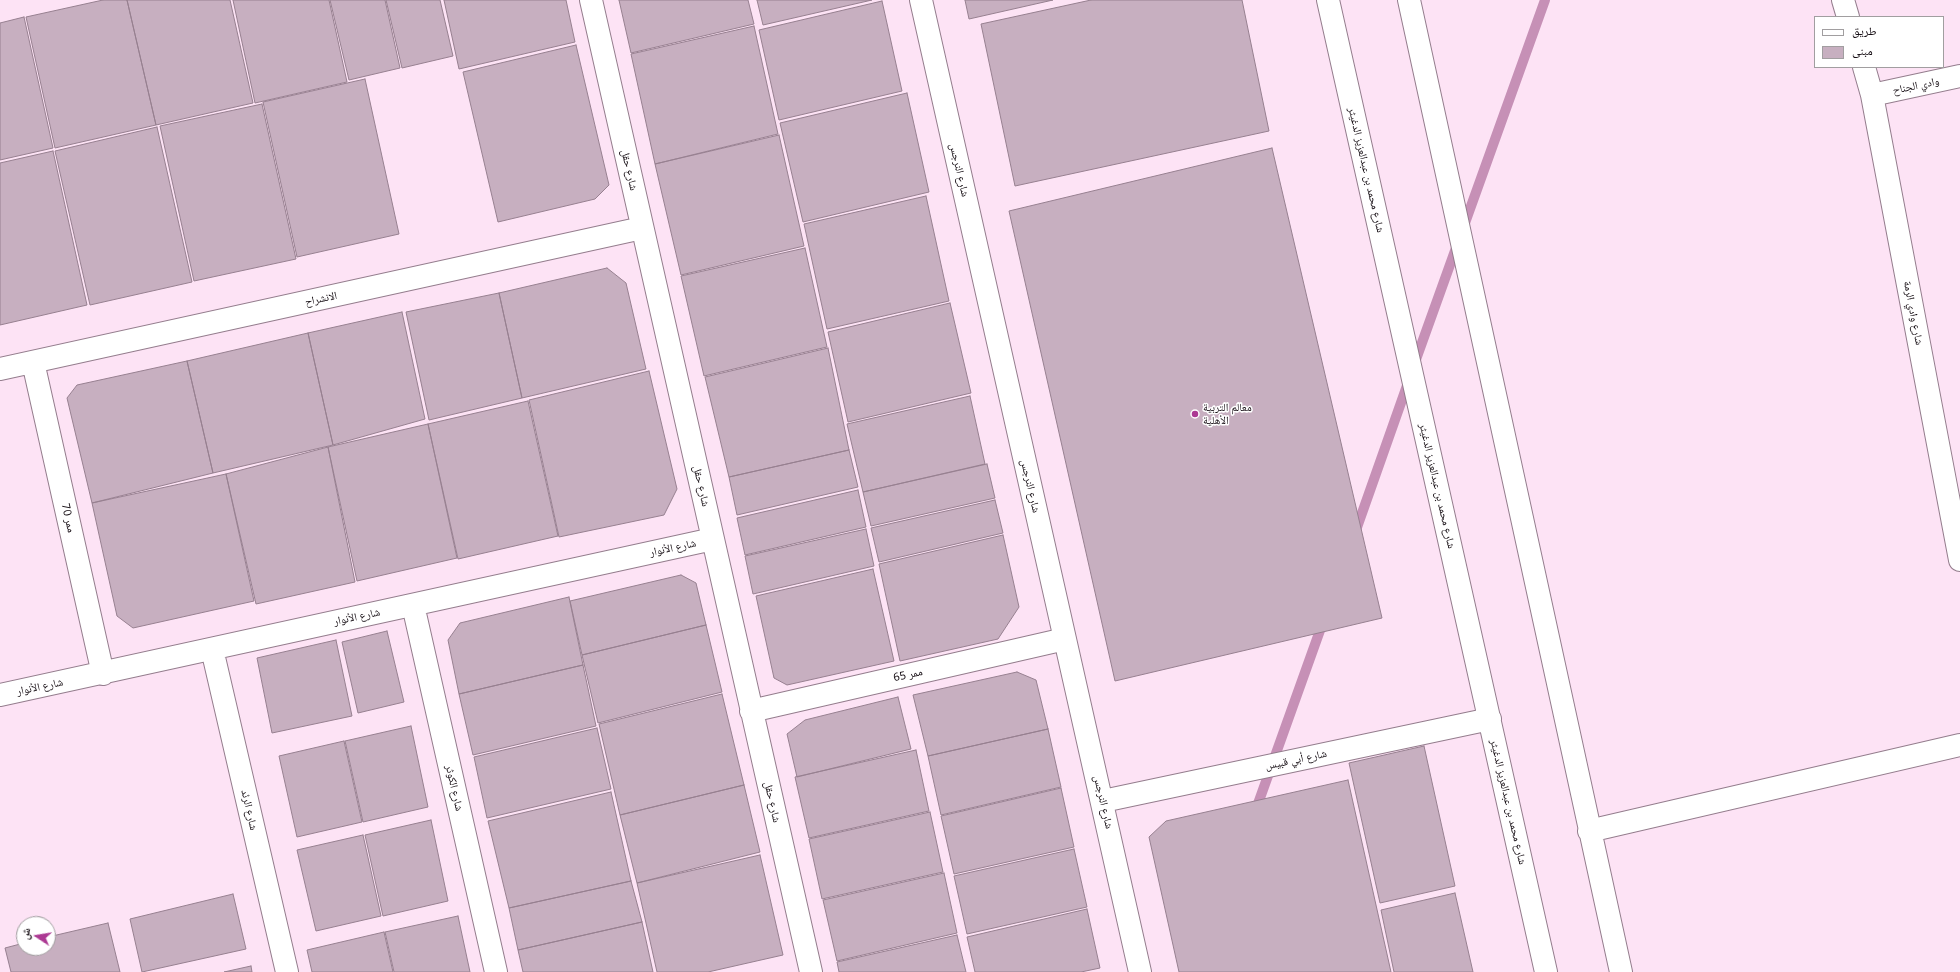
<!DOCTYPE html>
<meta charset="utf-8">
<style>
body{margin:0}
#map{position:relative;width:1960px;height:972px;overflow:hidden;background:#fde3f5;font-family:"Noto Sans","Noto Naskh Arabic",sans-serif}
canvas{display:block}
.legend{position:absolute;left:1814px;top:16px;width:130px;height:52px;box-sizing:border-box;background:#fff;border:1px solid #a19ea0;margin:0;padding:5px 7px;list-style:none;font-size:12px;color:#140c12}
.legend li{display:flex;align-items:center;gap:8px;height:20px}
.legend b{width:20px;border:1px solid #a19ea0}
.north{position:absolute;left:16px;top:916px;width:40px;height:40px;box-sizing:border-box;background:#fff;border:1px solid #a19ea0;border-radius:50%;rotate:282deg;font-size:11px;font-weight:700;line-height:16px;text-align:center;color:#140c12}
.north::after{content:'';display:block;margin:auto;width:14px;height:18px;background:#ac3993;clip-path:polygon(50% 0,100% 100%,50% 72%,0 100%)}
</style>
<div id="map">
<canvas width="1960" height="972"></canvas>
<ul class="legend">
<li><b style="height:5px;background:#fff"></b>طريق</li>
<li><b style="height:11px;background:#c7afc0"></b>مبنى</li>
</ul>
<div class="north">ش</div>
</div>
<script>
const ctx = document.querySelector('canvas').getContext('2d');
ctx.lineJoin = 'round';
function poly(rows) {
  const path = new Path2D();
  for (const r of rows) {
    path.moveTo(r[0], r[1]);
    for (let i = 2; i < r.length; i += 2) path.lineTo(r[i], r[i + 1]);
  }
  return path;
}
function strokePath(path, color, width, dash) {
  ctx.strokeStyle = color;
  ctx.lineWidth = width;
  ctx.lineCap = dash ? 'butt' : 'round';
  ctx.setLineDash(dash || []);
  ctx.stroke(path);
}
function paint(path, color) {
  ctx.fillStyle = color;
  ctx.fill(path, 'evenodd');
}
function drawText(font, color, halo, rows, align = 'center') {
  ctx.font = font + ' "Noto Sans","Noto Naskh Arabic",sans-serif';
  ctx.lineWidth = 3;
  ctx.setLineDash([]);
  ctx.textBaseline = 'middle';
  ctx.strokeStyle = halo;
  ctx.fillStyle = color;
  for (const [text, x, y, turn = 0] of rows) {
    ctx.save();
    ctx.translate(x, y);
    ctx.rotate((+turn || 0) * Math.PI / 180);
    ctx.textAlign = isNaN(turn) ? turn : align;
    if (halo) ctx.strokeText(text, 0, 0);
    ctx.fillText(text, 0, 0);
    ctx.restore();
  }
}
strokePath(poly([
 [1414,365,1545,0],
 [1355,533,1409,380],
 [1255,812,1323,622]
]), '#c690b6', 10);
const building = poly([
 [103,0,127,0,156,125,55,148,26,17,103,0],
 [127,0,230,0,253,103,156,125,127,0],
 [233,0,329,0,347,82,255,103,233,0],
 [330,0,385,0,400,68,349,80,330,0],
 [386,0,440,0,453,56,402,68,386,0],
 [444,0,566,0,575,42,459,69,444,0],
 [619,0,748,0,754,24,631,53,619,0],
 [757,0,872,0,763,25,757,0],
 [965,0,1053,0,969,19,965,0],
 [1091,0,1242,0,1269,131,1015,186,981,24,1091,0],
 [882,1,902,91,779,120,759,30,882,1],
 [24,17,53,148,0,160,0,23,24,17],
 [754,26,778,134,655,164,631,54,754,26],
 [576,45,609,185,595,199,498,222,463,72,576,45],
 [365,79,399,234,297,257,263,102,365,79],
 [907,93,929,192,803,222,780,123,907,93],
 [262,104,296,259,194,281,160,126,262,104],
 [157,127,192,282,90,305,55,151,157,127],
 [779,135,804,246,681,275,655,164,779,135],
 [1272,148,1382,618,1115,681,1009,211,1272,148],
 [53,151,87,305,0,325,0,163,53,151],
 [926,196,949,301,827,329,804,224,926,196],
 [805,248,827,347,704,376,681,276,805,248],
 [607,268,626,283,646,369,522,398,499,293,607,268],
 [499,293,522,398,429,420,406,312,499,293],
 [950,303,971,393,848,422,828,332,950,303],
 [402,312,425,419,333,445,308,333,402,312],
 [308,333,333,445,213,473,187,361,308,333],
 [828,348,849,450,729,477,705,377,828,348],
 [187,361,213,473,92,503,67,398,77,385,187,361],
 [649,371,677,489,664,515,559,537,529,400,649,371],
 [970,396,985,464,863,492,847,424,970,396],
 [528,401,558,536,458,559,428,424,528,401],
 [428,424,457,558,357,581,328,447,428,424],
 [328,447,355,582,256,604,226,474,328,447],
 [849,450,858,487,737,515,729,477,849,450],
 [987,464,995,498,871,526,863,492,987,464],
 [226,474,254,601,133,628,117,616,92,503,226,474],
 [858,490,866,527,745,555,737,518,858,490],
 [995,500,1003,533,879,562,871,528,995,500],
 [866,529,874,566,753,594,745,556,866,529],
 [1003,535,1019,607,998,639,900,661,879,564,1003,535],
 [873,569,894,661,787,685,774,678,756,596,873,569],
 [681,575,696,583,706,625,582,655,570,601,681,575],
 [569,597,583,665,459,694,448,640,460,623,569,597],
 [706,625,722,692,598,723,582,655,706,625],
 [387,631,404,702,358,713,342,642,387,631],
 [336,640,352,716,272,733,257,658,336,640],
 [583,665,596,726,473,755,459,694,583,665],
 [1017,672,1036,680,1048,729,928,756,913,695,1017,672],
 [722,694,744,785,620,815,599,724,722,694],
 [898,697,911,749,797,777,787,734,805,720,898,697],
 [411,726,428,807,363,822,345,741,411,726],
 [597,728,611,789,487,818,474,757,597,728],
 [1048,729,1061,787,941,815,928,756,1048,729],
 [344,741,362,822,297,837,279,756,344,741],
 [1424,746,1455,886,1380,903,1349,763,1424,746],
 [916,750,929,811,809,838,795,777,916,750],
 [1348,780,1391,972,1179,972,1149,837,1166,821,1348,780],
 [744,785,760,852,637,883,620,815,744,785],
 [1061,788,1074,847,954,874,941,816,1061,788],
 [611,792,631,881,509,908,488,821,611,792],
 [930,812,943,872,822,899,809,839,930,812],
 [431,820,448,901,383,916,365,835,431,820],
 [363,835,381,916,316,931,297,850,363,835],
 [1074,849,1087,907,967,934,954,876,1074,849],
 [760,855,783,955,708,972,657,972,637,883,760,855],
 [944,873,957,933,837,961,823,900,944,873],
 [631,881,642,922,518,950,509,908,631,881],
 [1455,893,1473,972,1394,972,1381,910,1455,893],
 [233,894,246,949,142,972,130,919,233,894],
 [1087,909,1100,968,1081,972,975,972,967,937,1087,909],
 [458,916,470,972,394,972,385,932,458,916],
 [642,922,653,972,523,972,518,950,642,922],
 [108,923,120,972,11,972,5,948,24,943,24,948,48,948,48,937,108,923],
 [384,932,393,972,312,972,307,950,384,932],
 [957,935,966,972,839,972,837,962,957,935],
 [251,966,252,972,224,972,251,966]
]);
paint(building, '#c7afc0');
strokePath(building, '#978090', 1);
const minor = poly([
 [591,0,811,972],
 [921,0,1140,972],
 [1328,0,1546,972],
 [1409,0,1621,972],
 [1843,0,1848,17],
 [1864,67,1872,95,1960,560],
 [1872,95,1960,76],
 [33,362,103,674],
 [0,369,642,228],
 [413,605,496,972],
 [212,649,287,972],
 [0,695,713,539],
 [751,711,1065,639],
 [1103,801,1490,719],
 [1589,831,1960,745]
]);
strokePath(minor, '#947d8d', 24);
strokePath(minor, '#fff', 22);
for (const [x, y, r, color] of [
 [1195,414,4,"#ac3993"]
]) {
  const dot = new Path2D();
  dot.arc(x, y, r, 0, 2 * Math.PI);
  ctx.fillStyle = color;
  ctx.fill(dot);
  strokePath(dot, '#fff', 1.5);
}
drawText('11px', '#140c12', '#fff', [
 ["وادي الجناح",1916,86,-12],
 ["شارع حقل",629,170,77],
 ["شارع النرجس",959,170,77],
 ["شارع محمد بن عبدالعزيز الدغيثر",1366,170,77],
 ["الانشراح",321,299,-12],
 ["شارع وادي الرمة",1913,313,79],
 ["شارع حقل",701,486,77],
 ["شارع النرجس",1030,486,77],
 ["شارع محمد بن عبدالعزيز الدغيثر",1437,486,77],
 ["ممر 70",68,518,77],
 ["شارع الأنوار",673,548,-12],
 ["شارع الأنوار",357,617,-12],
 ["ممر 65",908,675,-13],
 ["شارع الأنوار",40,687,-12],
 ["شارع أبي قبيس",1296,760,-12],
 ["شارع الكوثر",454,788,77],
 ["شارع حقل",772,802,77],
 ["شارع النرجس",1103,802,77],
 ["شارع محمد بن عبدالعزيز الدغيثر",1508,802,77],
 ["شارع الرئد",249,810,77]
]);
drawText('11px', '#140c12', '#fff', [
 ["معالم التربية",1203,408],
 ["الأهلية",1203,421]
], 'left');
</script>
